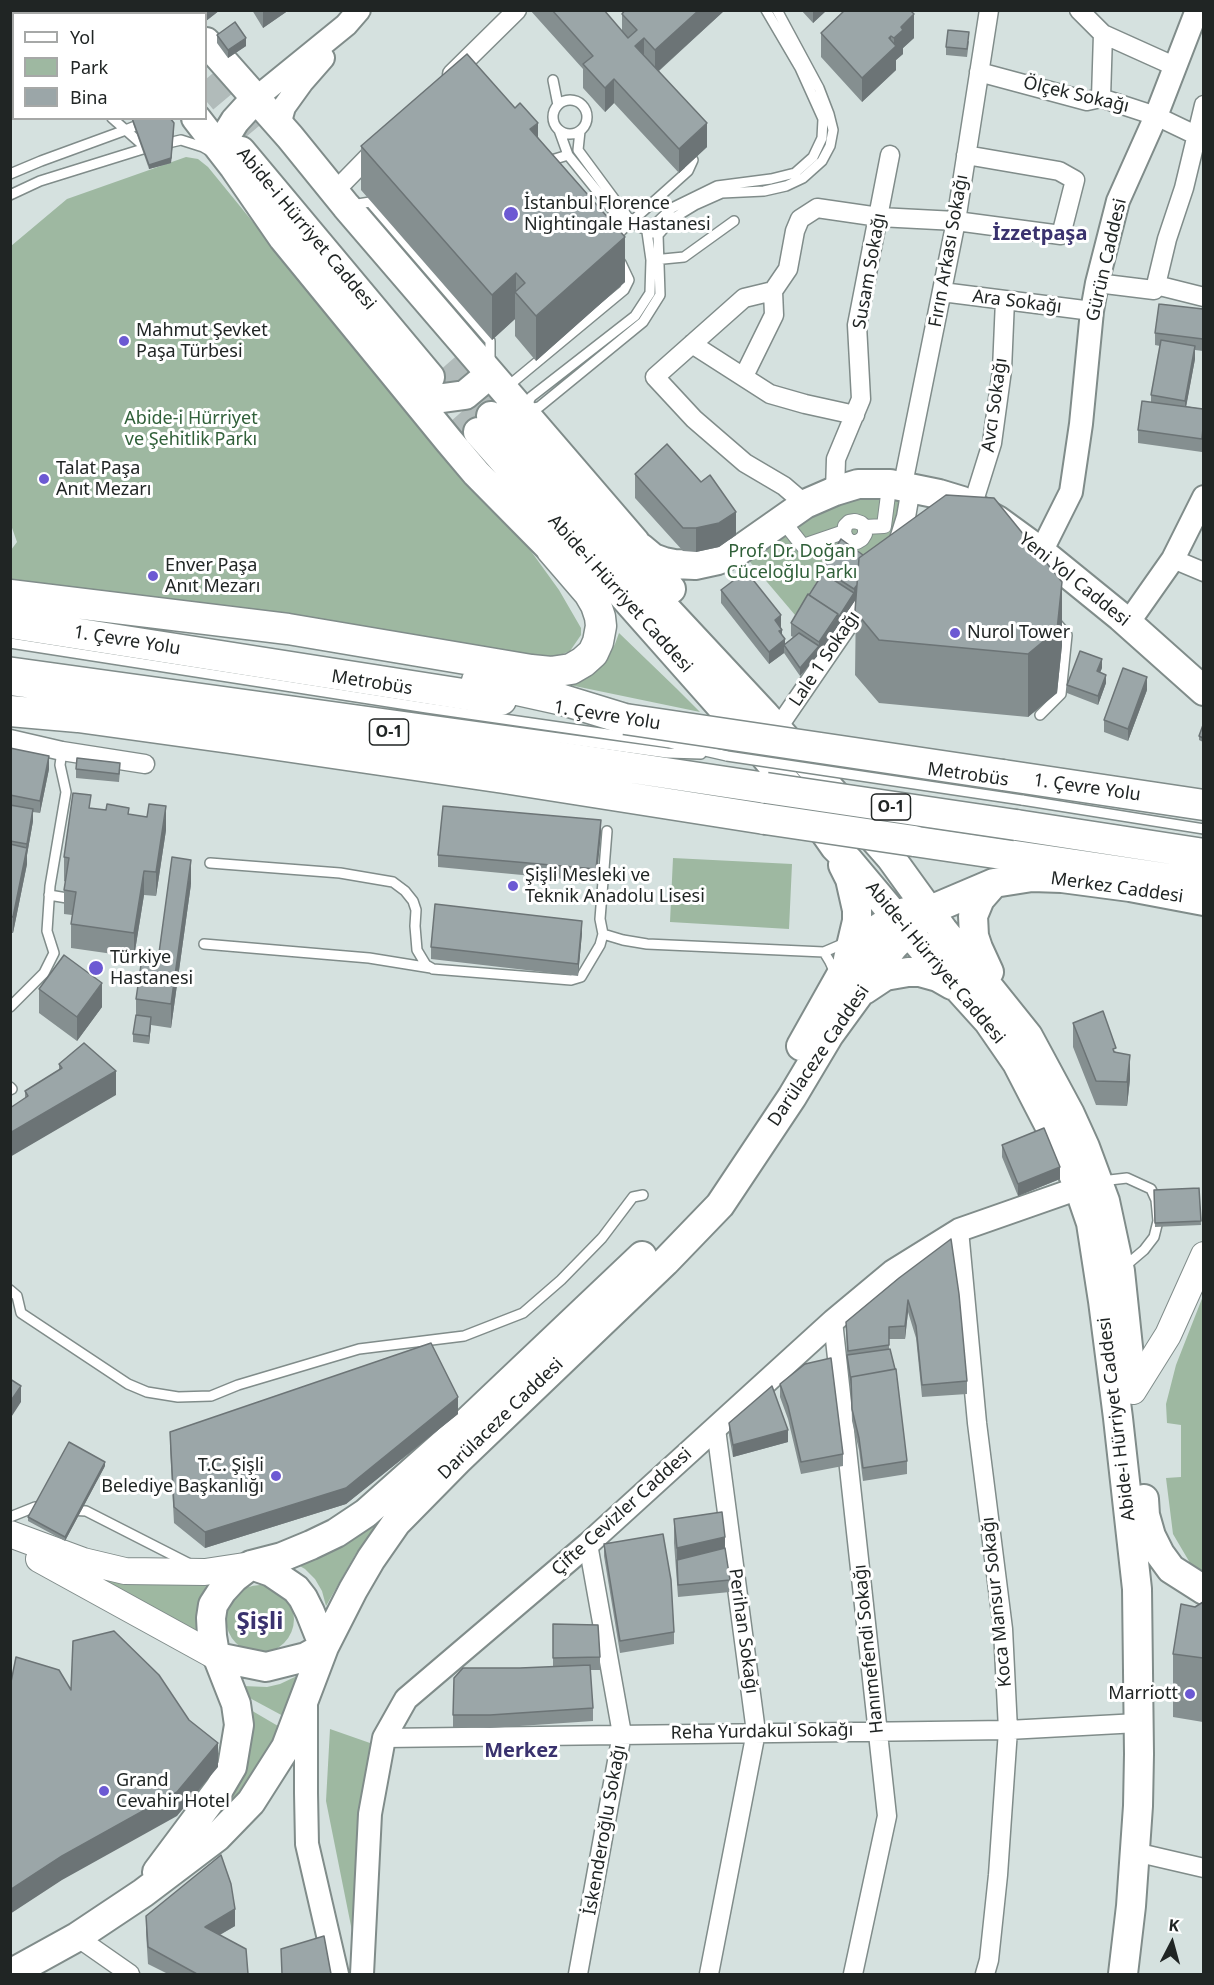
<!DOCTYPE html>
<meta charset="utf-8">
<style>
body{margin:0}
#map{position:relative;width:1214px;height:1985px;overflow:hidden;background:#d5e1df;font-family:"Noto Sans",sans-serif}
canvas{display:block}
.frame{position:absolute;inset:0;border:12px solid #202524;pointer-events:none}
.legend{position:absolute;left:12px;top:12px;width:195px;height:108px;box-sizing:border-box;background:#fff;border:2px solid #a6a8a7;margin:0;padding:8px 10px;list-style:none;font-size:18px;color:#202524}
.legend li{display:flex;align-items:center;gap:12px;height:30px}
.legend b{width:30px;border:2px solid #a6a8a7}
.north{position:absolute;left:1142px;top:1913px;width:60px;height:60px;-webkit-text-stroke:4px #fff;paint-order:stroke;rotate:6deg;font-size:16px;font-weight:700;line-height:24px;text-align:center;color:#202524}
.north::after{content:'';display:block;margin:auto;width:21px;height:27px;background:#202524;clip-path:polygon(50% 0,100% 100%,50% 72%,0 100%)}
</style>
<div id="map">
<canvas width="1214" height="1985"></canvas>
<div class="frame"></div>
<ul class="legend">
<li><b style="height:8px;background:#fff"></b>Yol</li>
<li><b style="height:16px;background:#9eb8a1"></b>Park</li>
<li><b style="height:16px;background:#9ba6a8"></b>Bina</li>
</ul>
<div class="north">K</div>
</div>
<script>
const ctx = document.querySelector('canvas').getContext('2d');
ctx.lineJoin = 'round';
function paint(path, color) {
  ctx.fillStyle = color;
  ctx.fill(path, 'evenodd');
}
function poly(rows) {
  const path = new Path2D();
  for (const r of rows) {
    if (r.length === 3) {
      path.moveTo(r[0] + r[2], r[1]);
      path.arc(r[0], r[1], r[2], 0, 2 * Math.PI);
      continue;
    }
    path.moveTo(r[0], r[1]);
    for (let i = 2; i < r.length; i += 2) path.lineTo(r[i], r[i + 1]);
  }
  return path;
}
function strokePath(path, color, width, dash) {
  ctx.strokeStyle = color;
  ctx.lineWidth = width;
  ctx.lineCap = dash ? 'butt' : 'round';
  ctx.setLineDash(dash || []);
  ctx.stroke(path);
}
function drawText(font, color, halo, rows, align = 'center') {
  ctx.font = font + ' "Noto Sans",sans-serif';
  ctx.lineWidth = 6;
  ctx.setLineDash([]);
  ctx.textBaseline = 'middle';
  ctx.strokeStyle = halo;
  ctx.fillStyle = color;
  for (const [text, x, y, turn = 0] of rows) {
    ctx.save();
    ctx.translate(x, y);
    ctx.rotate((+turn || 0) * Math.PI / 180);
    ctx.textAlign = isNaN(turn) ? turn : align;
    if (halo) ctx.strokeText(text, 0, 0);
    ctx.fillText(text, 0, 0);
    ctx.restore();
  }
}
paint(poly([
 [186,157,198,159,208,167,416,422,520,536,559,590,581,628,581,635,570,651,558,656,532,656,11,586,11,550,17,542,11,525,11,246,67,199],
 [871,494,905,497,899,525,874,574,838,549,795,615,745,556,798,520,838,503],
 [619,633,676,688,700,712,565,684,599,667,608,657,615,644],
 [673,858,792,864,789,929,670,922],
 [1203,1296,1203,1573,1193,1568,1173,1534,1166,1478,1181,1477,1181,1425,1167,1423,1166,1404,1176,1365],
 [386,1511,355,1555,326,1606,322,1591,315,1579,305,1569,298,1565],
 [103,1580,159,1585,207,1584,198,1604,197,1631],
 [260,1619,34],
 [297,1676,285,1717,246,1696,243,1686,267,1687,280,1684],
 [249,1709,278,1726,273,1743,236,1798,216,1821,212,1816],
 [330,1729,370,1743,354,1941,326,1801]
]), '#9eb8a1');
strokePath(poly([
 [148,10,151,14],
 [206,79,258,141],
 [446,365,491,416],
 [433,381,478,432]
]), '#b1bbba', 28, [28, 14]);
const service = poly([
 [553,80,558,105],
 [570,117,17],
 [112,118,146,148],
 [559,130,568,155,618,217,653,233],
 [580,131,578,150,632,223],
 [545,162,568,155],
 [10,174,41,161,123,131,138,125,148,118],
 [10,195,40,181,146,148,168,143,181,140,203,147,210,151],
 [352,205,370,202,490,341,490,362],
 [614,242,621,231,688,171,693,160],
 [653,260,684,257,734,221],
 [507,387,624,290,629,280,621,263],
 [526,407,531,397,635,316,650,293,651,260,647,232,672,208,717,186,771,179,795,173,813,157,822,138,823,119,800,68,766,10],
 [526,410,539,407,643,322,660,295,658,235,672,219,695,205,722,193,764,191,786,186,803,178,822,161,830,146,833,130,829,114,819,88,777,10],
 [10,643,427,708,670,743,727,756],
 [10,662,667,753,701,754],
 [1040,715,1061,694,1067,635,1054,620],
 [1022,800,1204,829],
 [210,863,340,873,393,882,405,891,413,901,416,910,415,926,417,950,426,965,433,969,571,980,581,977,600,945,603,934,600,919,607,831],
 [49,895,67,898],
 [603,934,623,940,647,944,824,952],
 [204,944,369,958,431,968],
 [836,975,830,962,824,952,845,943],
 [10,1007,44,973,54,953,47,931,50,886,66,792,60,765,62,751],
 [10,1087,12,1089,10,1090],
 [1101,1181,1127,1178,1151,1189,1156,1200,1158,1221,1154,1237,1144,1250,1124,1267],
 [10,1290,17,1296,21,1313,128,1384,147,1392,178,1397,211,1396,238,1385,359,1349,464,1336,523,1313,561,1280,602,1238,633,1197,643,1195],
 [69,1510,86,1511,190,1564],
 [10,1517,35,1507,44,1507]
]);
const pedestrian = poly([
 [788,527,803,546,844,532,845,526,849,522,855,521,861,523,865,527,865,534,862,539,857,542,851,542,846,538,844,532],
 [865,527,884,526,888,495]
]);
const minor = poly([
 [1079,10,1103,34,1174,66],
 [979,72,1087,101,1101,98,1156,116,1204,139],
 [452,74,517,10],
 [1101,98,1103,34],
 [334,192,377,148],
 [1097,283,1154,290,1156,285,1204,297],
 [1156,285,1167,239,1184,188,1204,105],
 [773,291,744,298,655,377,694,419,745,463,784,486,805,504],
 [942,292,1092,311],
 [692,344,770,394,805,404,855,415],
 [744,376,774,315,773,291,788,269,795,231,800,219,817,208,879,217,956,221,1061,235,1075,180,1059,171,966,155],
 [835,491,836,459,861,399,857,325,890,155],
 [972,507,992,443,1002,370,1005,300],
 [896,549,906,517,911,488,904,479,956,221,989,10],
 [1173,559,1204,572],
 [777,729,868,596],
 [10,739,62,751,145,764],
 [959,1230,977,1423,1003,1629,1008,1730,998,1875,989,1960,985,1974],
 [833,1321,887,1816,853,1974],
 [384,1738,1008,1730,1138,1723],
 [1135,1852,1204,1868],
 [77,1937,130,1974],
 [578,1974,622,1734,588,1544],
 [709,1974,756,1732,716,1429]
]);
const tertiary = poly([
 [255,99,346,25,359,10],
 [279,125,284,107,302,82,323,58],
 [1041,552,1071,492,1081,424,1092,311,1097,283,1118,201,1156,116,1197,10],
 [1128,623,1173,559,1204,497],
 [306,1706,306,1793,307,1844,337,1974],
 [362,1974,370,1814,384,1738,406,1699,588,1544,833,1321,893,1271,959,1230,1079,1188]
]);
const secondary = poly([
 [1133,1391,1168,1335,1204,1255],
 [10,1534,83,1561,125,1571,205,1572,251,1565],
 [39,1559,217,1657]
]);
const primary = poly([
 [118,10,120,14],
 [178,10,181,14],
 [206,42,290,137,346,206,635,542,649,563,671,589],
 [196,118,234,167,283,238,449,441,476,473,552,550,570,565],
 [219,147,235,121,255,99],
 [241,151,430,377],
 [404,385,424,396,443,398,465,395,490,374],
 [491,416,558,493,765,715,891,858,943,930,1028,1036,1070,1114,1085,1147,1105,1201,1120,1271,1130,1366],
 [478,432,764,755,812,814,835,847,849,861,922,948,988,1021,1017,1063,1065,1156,1079,1188,1091,1223,1103,1301,1118,1418,1137,1589,1139,1754,1138,1806,1131,1906,1123,1974],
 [641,548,653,558,664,562,674,564,695,565,718,560,738,551,805,504,835,491,858,484,890,484,939,494,962,501,997,520,1041,552,1121,617,1204,691],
 [843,865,850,879,857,910,857,921,848,959],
 [989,972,978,948,974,936,973,916,980,899,994,883],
 [864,990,885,976,908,972,920,972,938,977,952,985],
 [801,1046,846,966,857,951,877,929,902,913,911,911],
 [1144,1499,1145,1515,1151,1536,1160,1554,1171,1569,1204,1590],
 [251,1565,271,1572,296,1589,303,1598,310,1612,324,1647],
 [217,1657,266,1667,306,1657,324,1647],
 [157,1872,219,1789,232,1767,239,1725,236,1704,214,1648,212,1636,211,1618,213,1605,222,1591,234,1578,251,1565,282,1557,311,1545,336,1533,366,1513,447,1441,642,1256],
 [10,1974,77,1937,143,1893,217,1837,251,1802,286,1747,324,1647,353,1590,371,1559,396,1523,457,1461,665,1262,720,1205,792,1097,829,1035,893,947,928,911,994,883,1032,877,1062,878,1130,887,1204,901]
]);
const trunk = poly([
 [10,595,288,629,531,670,551,672,571,669,583,662,593,653,598,642,601,626,600,617,596,605,589,593,552,550],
 [10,623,501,700],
 [10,680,386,731,766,788],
 [477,681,563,700,625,719],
 [10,711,78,717,230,738,504,778,765,819],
 [1003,775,1204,805],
 [1016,825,1204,854],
 [914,841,1204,884]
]);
strokePath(service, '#808c8a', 12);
strokePath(pedestrian, '#808c8a', 16);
strokePath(minor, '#808c8a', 21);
strokePath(tertiary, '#808c8a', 26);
strokePath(secondary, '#808c8a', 28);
strokePath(primary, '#808c8a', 32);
strokePath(trunk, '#808c8a', 33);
strokePath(service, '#fff', 9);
strokePath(pedestrian, '#fff', 14);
strokePath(minor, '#fff', 18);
strokePath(tertiary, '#fff', 22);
strokePath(secondary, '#fff', 26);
strokePath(primary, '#fff', 28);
strokePath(trunk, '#fff', 30);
const serviceBridge = poly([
 [727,756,1022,800]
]);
const trunkBridge = poly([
 [625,719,1003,775],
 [766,788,1016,825],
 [765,819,914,841]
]);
strokePath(serviceBridge, '#808c8a', 12, []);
strokePath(trunkBridge, '#808c8a', 33, []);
strokePath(serviceBridge, '#fff', 9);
strokePath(trunkBridge, '#fff', 30);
paint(poly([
 [192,10,220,10,206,21,206,14,195,14],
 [252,10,289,10,263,28],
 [530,10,604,10,622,31,622,14,625,10,725,10,659,71,707,147,679,173,614,103,605,112,583,88,583,69],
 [801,10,827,10,813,23],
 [841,10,910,10,914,38,903,48,903,54,896,60,896,70,862,102,821,57,821,33,843,13],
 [217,35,246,46,228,58,217,43],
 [969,41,967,57,946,55,946,47],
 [131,118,170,118,174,127,171,163,149,169],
 [538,137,625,282,536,361,515,336,515,319,492,340,361,190,361,146],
 [1203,309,1203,351,1195,350,1195,359,1186,406,1203,409,1202,452,1138,443,1138,430,1151,402,1151,395,1160,346,1155,345,1155,333],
 [635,474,701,482,736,535,719,547,696,552,683,551,635,498],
 [863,555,1062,645,1057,693,1028,717,879,703,855,675,856,599,819,654,800,676,784,653,769,664,721,603,721,590,781,628,782,635,785,644,793,637,791,636,791,623,823,573,823,569],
 [1102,668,1100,672,1106,683,1098,705,1067,693,1067,685],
 [1147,690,1128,741,1104,732,1104,720],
 [1203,725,1203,742,1199,740,1199,736],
 [10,748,49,769,40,813,33,812,33,821,27,855,27,864,13,933,12,933,10,947],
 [76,769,120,771,119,782,76,778],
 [91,808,129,814,166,830,156,896,144,895,134,957,71,948,71,924,72,915,64,914,64,890,66,882,64,881,64,857],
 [601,833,596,882,438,867,438,855],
 [191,884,171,1028,151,1025,149,1044,133,1042,133,1034,136,1015,136,999,159,953],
 [582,933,578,976,431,959,431,947],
 [39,989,102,1007,77,1041,39,1013],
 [1073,1023,1116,1052,1130,1079,1127,1106,1096,1105,1073,1047],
 [59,1064,116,1095,25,1099,25,1091,59,1070],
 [1002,1145,1060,1179,1018,1196,1002,1157],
 [1199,1188,1201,1225,1155,1227,1154,1190],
 [899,1278,967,1381,967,1394,922,1397,916,1338,908,1312,905,1339,889,1339,889,1349,907,1461,907,1474,863,1481,859,1450,852,1421,851,1389,847,1363,846,1322],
 [780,1384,843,1454,843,1466,801,1474,788,1419,780,1397],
 [458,1414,346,1504,205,1548,174,1523,170,1448,170,1432],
 [729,1423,788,1442,733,1457,729,1435],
 [105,1466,65,1541,28,1521,28,1517],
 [674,1519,725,1548,730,1580,730,1592,678,1597,674,1543],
 [604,1544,674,1632,674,1644,620,1653,604,1556],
 [1203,1602,1203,1722,1173,1717,1173,1654],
 [553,1624,600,1657,600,1670,590,1670,593,1708,593,1721,490,1728,453,1727,453,1715,520,1668,553,1667],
 [146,1916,235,1926,220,1935,248,1974,168,1974,148,1964,146,1932]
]), '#858f90');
paint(poly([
 [208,10,220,10,206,21,206,14,204,14],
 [265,10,289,10,263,28,263,11],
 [699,10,725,10,655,74,655,50],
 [813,10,827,10,813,23],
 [914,14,914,38,903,48,903,54,896,60,896,70,862,102,862,78,889,38,891,36,891,51,894,48,894,38,901,27],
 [246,38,246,46,228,58,228,50],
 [644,38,644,62,635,46],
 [14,42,14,99,10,105,10,48],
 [614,79,614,103,605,112,605,88],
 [538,123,538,168,530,129],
 [707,123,707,147,679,173,679,149],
 [174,127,171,163,149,169,149,165],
 [625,237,625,282,536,361,536,316],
 [516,273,516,294,515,292,515,319,492,340,492,295],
 [1195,346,1195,359,1185,413,1185,401],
 [1203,428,1203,440,1202,452,1202,439],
 [736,512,736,535,719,547,696,552,696,528],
 [873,562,873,574,819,654,800,676,800,668,819,646,819,642,854,593,854,589],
 [1062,582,1062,645,1057,693,1028,717,1028,654],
 [781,615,781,628,775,633,775,620],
 [782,630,782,642,785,639,785,647,784,645,784,653,769,664,769,652,779,631],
 [1102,659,1102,668,1097,680,1097,671],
 [1106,675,1106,683,1098,705,1098,696],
 [1147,677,1147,690,1128,741,1128,729],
 [49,756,49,769,40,813,40,801],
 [166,806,166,830,156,896,156,872],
 [33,809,33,821,27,855,27,864,13,933,13,917],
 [601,820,601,833,596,882,596,869],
 [191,860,191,884,171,1028,171,1004],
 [144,871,144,895,134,957,134,933],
 [582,921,582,933,578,976,578,964],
 [12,926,12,938,10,947,10,935],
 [102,983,102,1007,77,1041,77,1017],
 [151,1017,151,1025,149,1044,149,1036],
 [1130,1055,1130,1079,1127,1106,1127,1082],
 [116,1071,116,1095,10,1157,10,1133],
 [1060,1167,1060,1179,1018,1196,1018,1184],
 [908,1300,908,1312,905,1339,905,1326],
 [21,1386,21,1402,10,1419,10,1402],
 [458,1397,458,1414,346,1504,205,1548,205,1532],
 [788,1430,788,1442,733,1457,733,1445],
 [105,1462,105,1466,65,1541,65,1537],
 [725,1537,725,1560,677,1560,677,1548],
 [218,1743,218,1767,177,1816,62,1880,10,1914,10,1890],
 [235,1909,235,1926,205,1943,205,1927]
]), '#6c7476');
const building = poly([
 [10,10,79,10,80,11,76,14,14,14,14,42,10,48,10,10],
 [199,10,208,10,204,14,201,14,199,10],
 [552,10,604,10,628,38,637,30,622,14,625,10,699,10,655,50,644,38,635,46,707,123,679,149,614,79,605,88,583,64,593,56,552,10],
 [845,10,910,10,914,14,901,27,903,30,894,38,891,36,889,38,896,46,862,78,821,33,845,10],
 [235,22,246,38,228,50,217,35,235,22],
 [948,30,969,32,967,49,946,47,948,30],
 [467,54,515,108,520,103,538,123,530,129,625,237,536,316,515,292,525,283,516,273,492,295,361,146,467,54],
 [132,118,170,118,174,123,171,158,149,165,132,118],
 [1159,304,1203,309,1203,339,1155,333,1159,304],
 [1161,340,1195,346,1185,401,1151,395,1161,340],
 [1142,401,1203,409,1203,428,1202,439,1138,430,1142,401],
 [667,444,701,482,710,475,736,512,719,523,696,528,683,528,635,474,667,444],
 [946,495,994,498,1062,582,1057,630,1028,654,879,640,855,611,859,558,946,495],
 [841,539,863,555,859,558,857,585,854,589,823,569,841,539],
 [746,571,781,615,775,620,782,630,779,631,785,639,769,652,721,590,746,571],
 [823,573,854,593,838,618,838,614,809,595,823,573],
 [808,594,838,614,819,642,791,623,808,594],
 [799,633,819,646,800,668,784,645,799,633],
 [1080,651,1102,659,1097,671,1106,675,1098,696,1067,685,1080,651],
 [1123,668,1147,677,1128,729,1104,720,1123,668],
 [1203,725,1203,738,1199,736,1203,725],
 [10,748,49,756,40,801,10,795,10,748],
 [77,758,120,763,119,774,76,769,77,758],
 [73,793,91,795,89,808,106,810,107,804,129,808,128,814,147,817,149,804,166,806,156,872,144,871,134,933,71,924,76,892,64,890,69,858,64,857,73,793],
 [10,805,33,809,27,844,10,841,10,805],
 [443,806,601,820,596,869,438,855,443,806],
 [10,844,27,848,13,917,10,916,10,844],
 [172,857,191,860,171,1004,136,999,143,951,159,953,172,857],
 [435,904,582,921,578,964,431,947,435,904],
 [64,955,102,983,77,1017,39,989,64,955],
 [1103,1011,1116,1048,1113,1049,1114,1052,1130,1055,1127,1082,1096,1081,1073,1023,1103,1011],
 [136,1015,151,1017,149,1036,133,1034,136,1015],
 [84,1043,116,1071,10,1133,10,1108,28,1096,25,1091,62,1068,59,1064,84,1043],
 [1044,1128,1060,1167,1018,1184,1002,1145,1044,1128],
 [1199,1188,1201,1221,1155,1223,1154,1190,1199,1188],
 [951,1239,959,1294,967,1381,922,1385,916,1326,908,1300,905,1326,889,1327,889,1345,848,1351,846,1322,899,1278,951,1239],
 [431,1343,458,1397,346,1488,205,1532,174,1507,170,1432,431,1343],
 [890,1349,895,1369,851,1377,851,1381,847,1355,890,1349],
 [831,1358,843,1454,801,1462,788,1406,780,1384,805,1364,831,1358],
 [896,1369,907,1461,863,1468,859,1438,852,1409,851,1377,896,1369],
 [10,1379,21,1386,10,1402,10,1379],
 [772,1386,788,1430,733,1445,729,1423,772,1386],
 [69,1442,105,1462,65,1537,28,1517,69,1442],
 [722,1512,725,1537,677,1548,674,1519,722,1512],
 [663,1534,671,1580,674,1632,620,1641,604,1544,663,1534],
 [725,1548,730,1580,678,1585,677,1560,725,1548],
 [1203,1602,1203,1658,1173,1654,1181,1604,1195,1607,1203,1602],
 [553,1624,598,1625,600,1657,553,1658,553,1624],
 [114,1631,159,1675,189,1720,218,1743,177,1792,62,1856,10,1890,10,1687,16,1657,59,1670,71,1690,73,1641,114,1631],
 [590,1665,593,1708,490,1715,453,1715,454,1678,463,1668,520,1668,590,1665],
 [221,1855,231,1884,235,1909,205,1927,246,1949,248,1974,197,1974,148,1947,146,1916,221,1855],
 [324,1936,331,1974,282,1974,281,1949,324,1936]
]);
paint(building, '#9ba6a8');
strokePath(building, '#6c7476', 1.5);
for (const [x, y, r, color] of [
 [511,214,8,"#6c59d3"],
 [124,341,6,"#6c59d3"],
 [44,479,6,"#6c59d3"],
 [153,576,6,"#6c59d3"],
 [955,633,6,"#6c59d3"],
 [513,886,6,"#6c59d3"],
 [96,968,8,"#6c59d3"],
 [276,1476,6,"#6c59d3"],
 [1190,1694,6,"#6c59d3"],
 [104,1791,6,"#6c59d3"]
]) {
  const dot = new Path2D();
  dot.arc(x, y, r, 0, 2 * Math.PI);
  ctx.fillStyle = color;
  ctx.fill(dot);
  strokePath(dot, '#fff', 2);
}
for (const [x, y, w] of [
 [389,732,39],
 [891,807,39]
]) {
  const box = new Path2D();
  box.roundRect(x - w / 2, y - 13, w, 26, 4.5);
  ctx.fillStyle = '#fff';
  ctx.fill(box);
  strokePath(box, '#202524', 1.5);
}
drawText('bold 16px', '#202524', null, [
 ["O-1",389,732],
 ["O-1",891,807]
]);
drawText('18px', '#202524', '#fff', [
 ["Ölçek Sokağı",1076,95,13],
 ["Abide-i Hürriyet Caddesi",306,229,50],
 ["Fırın Arkası Sokağı",949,251,-80],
 ["Gürün Caddesi",1107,260,-77],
 ["Susam Sokağı",870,271,-80],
 ["Ara Sokağı",1017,302,7],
 ["Avcı Sokağı",995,405,-82],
 ["Yeni Yol Caddesi",1074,580,39],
 ["Abide-i Hürriyet Caddesi",620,594,48],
 ["1. Çevre Yolu",127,641,9],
 ["Lale 1 Sokağı",825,659,-56],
 ["Metrobüs",372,683,9],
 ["1. Çevre Yolu",607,716,9],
 ["Metrobüs",968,775,8],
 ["1. Çevre Yolu",1087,788,8],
 ["Merkez Caddesi",1117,888,8],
 ["Abide-i Hürriyet Caddesi",935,963,50],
 ["Darülaceze Caddesi",819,1056,-56],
 ["Darülaceze Caddesi",501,1419,-44],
 ["Abide-i Hürriyet Caddesi",1117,1419,-97],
 ["Çifte Cevizler Caddesi",622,1512,-42],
 ["Koca Mansur Sokağı",997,1602,-96],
 ["Perihan Sokağı",743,1631,82],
 ["Hanımefendi Sokağı",869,1649,-96],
 ["Reha Yurdakul Sokağı",762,1732,-1],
 ["İskenderoğlu Sokağı",605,1830,-80]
]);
drawText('18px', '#202524', '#fff', [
 ["İstanbul Florence",524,204],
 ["Nightingale Hastanesi",524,225],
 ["Mahmut Şevket",136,331],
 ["Paşa Türbesi",136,352],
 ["Talat Paşa",56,469],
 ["Anıt Mezarı",56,490],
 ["Enver Paşa",165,566],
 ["Anıt Mezarı",165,587],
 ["Nurol Tower",967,633],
 ["Şişli Mesleki ve",525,876],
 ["Teknik Anadolu Lisesi",525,897],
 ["Türkiye",110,958],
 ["Hastanesi",110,979],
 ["T.C. Şişli",264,1466,"right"],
 ["Belediye Başkanlığı",264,1487,"right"],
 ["Marriott",1178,1694,"right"],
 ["Grand",116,1781],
 ["Cevahir Hotel",116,1802]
], 'left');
drawText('18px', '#306039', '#fff', [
 ["Abide-i Hürriyet",191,419],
 ["ve Şehitlik Parkı",191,440],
 ["Prof. Dr. Doğan",792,552],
 ["Cüceloğlu Parkı",792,573]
]);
drawText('bold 20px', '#3a326e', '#fff', [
 ["İzzetpaşa",1040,234],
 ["Merkez",521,1751]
]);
drawText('bold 24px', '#3a326e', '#fff', [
 ["Şişli",260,1622]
]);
</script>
